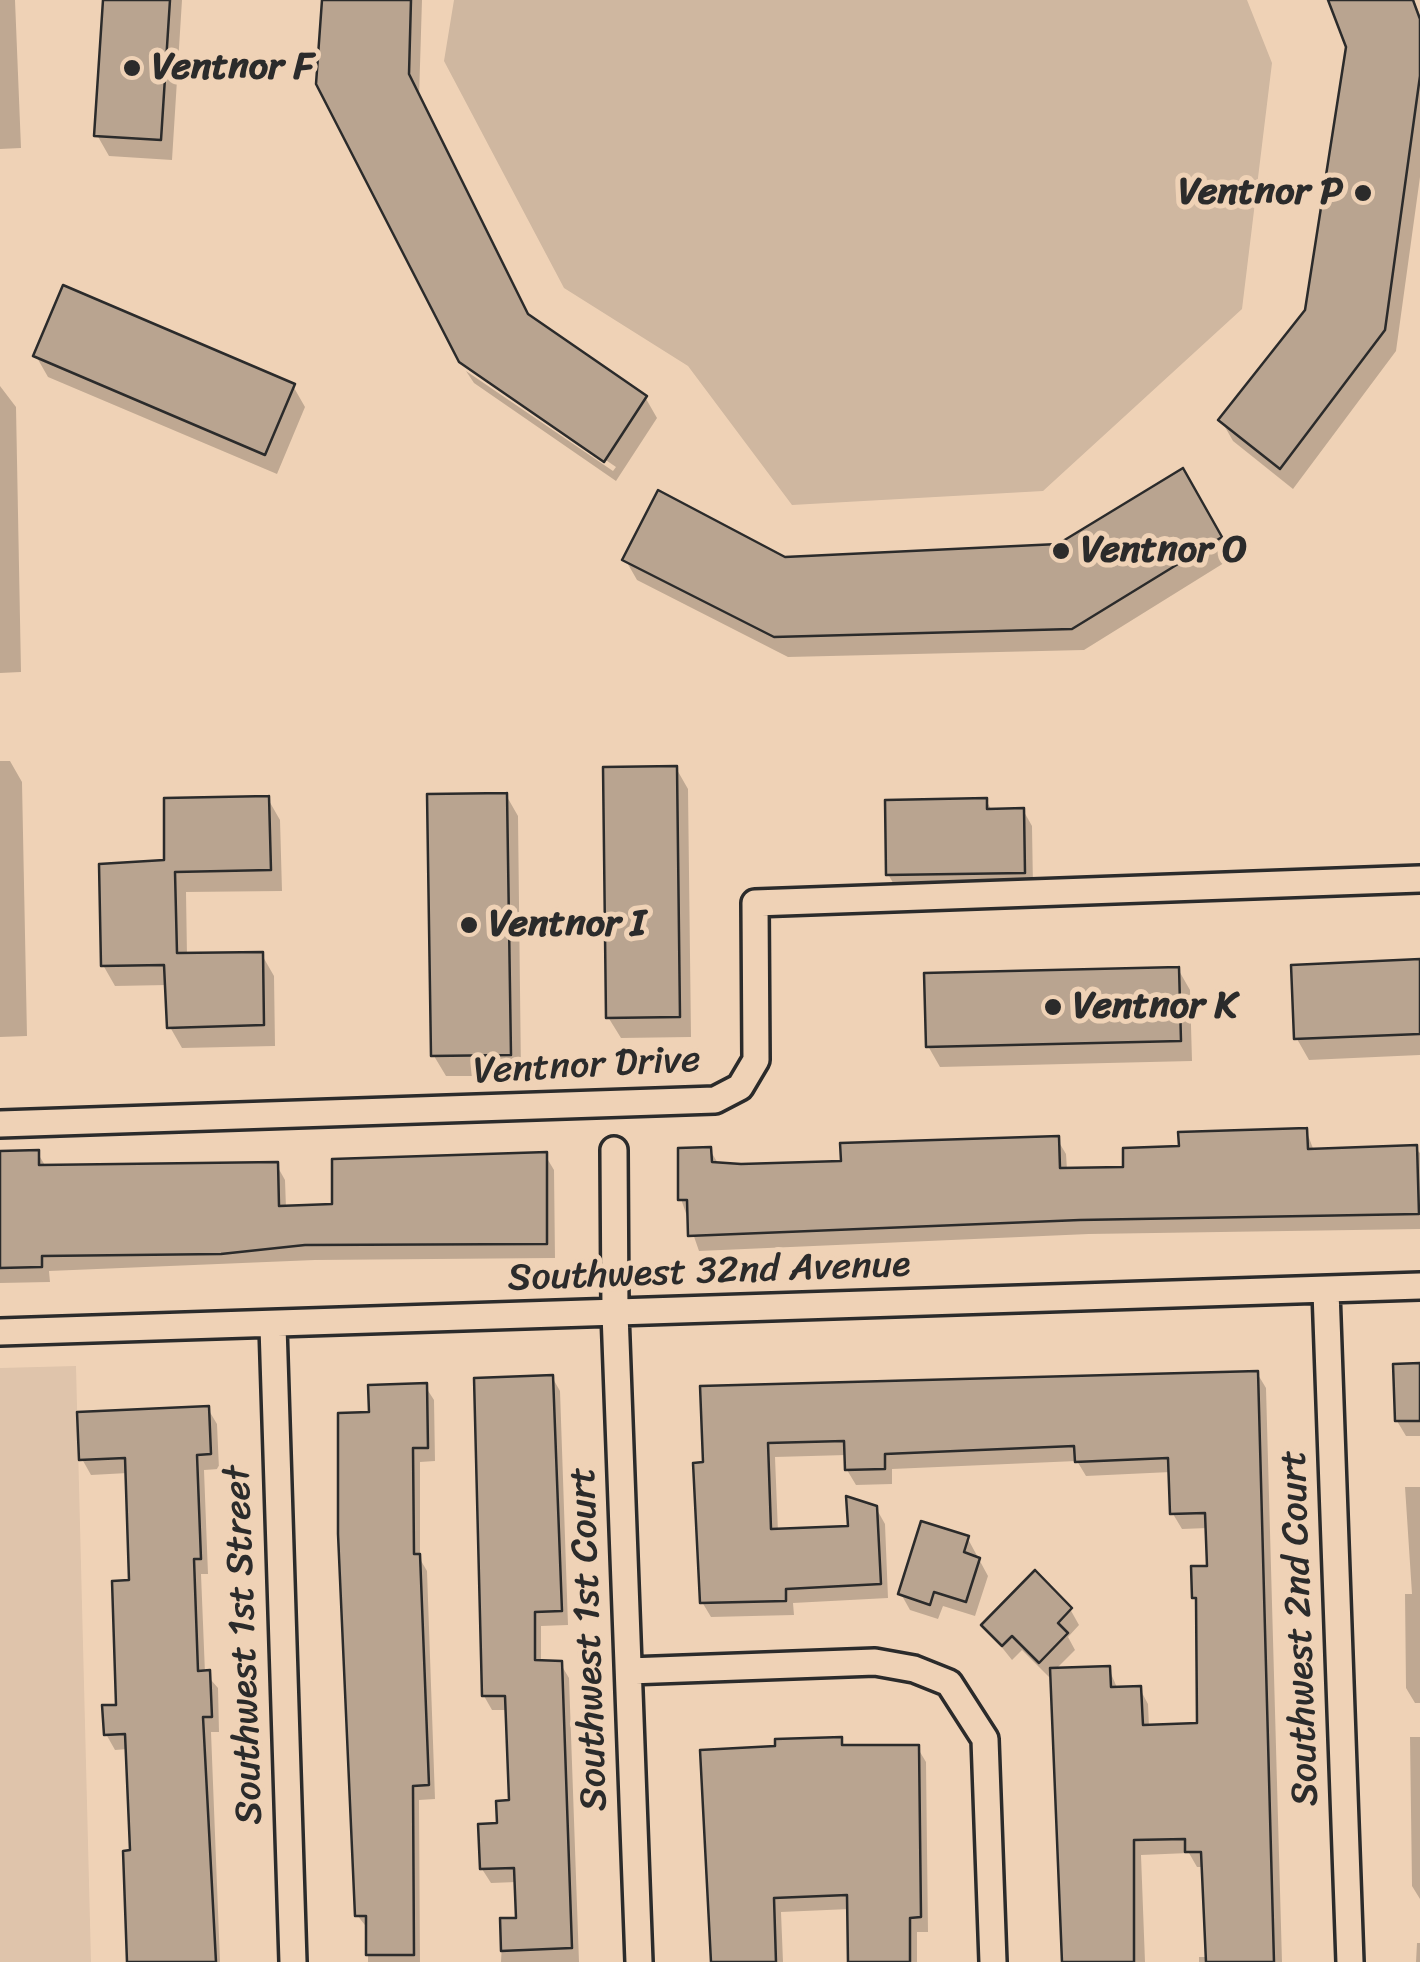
<!DOCTYPE html>
<style>
body{margin:0}
canvas{display:block;background:#efd2b6}
</style>
<canvas width="1420" height="1962"></canvas>
<script>
const ctx = document.querySelector('canvas').getContext('2d');
ctx.lineJoin = 'round';
function paint(path, color) {
  ctx.fillStyle = color;
  ctx.fill(path, 'evenodd');
}
function poly(rows) {
  const path = new Path2D();
  for (const r of rows) {
    path.moveTo(r[0], r[1]);
    for (let i = 2; i < r.length; i += 2) path.lineTo(r[i], r[i + 1]);
  }
  return path;
}
function strokePath(path, color, width, dash) {
  ctx.strokeStyle = color;
  ctx.lineWidth = width;
  ctx.lineCap = dash ? 'butt' : 'round';
  ctx.setLineDash(dash || []);
  ctx.stroke(path);
}
function drawText(font, color, halo, rows, align = 'center') {
  ctx.font = font + ' Sriracha,sans-serif';
  ctx.lineWidth = 10;
  ctx.setLineDash([]);
  ctx.textBaseline = 'middle';
  ctx.strokeStyle = halo;
  ctx.fillStyle = color;
  for (const [text, x, y, turn = 0] of rows) {
    ctx.save();
    ctx.translate(x, y);
    ctx.rotate((+turn || 0) * Math.PI / 180);
    ctx.textAlign = isNaN(turn) ? turn : align;
    if (halo) ctx.strokeText(text, 0, 0);
    ctx.fillText(text, 0, 0);
    ctx.restore();
  }
}
paint(poly([
 [76,1366,91,1962,0,1962,0,1368]
]), '#dfc4ab');
paint(poly([
 [454,0,1247,0,1272,63,1242,309,1043,491,792,505,688,366,564,288,444,61]
]), '#cfb7a0');
paint(poly([
 [0,0,15,0,21,148,0,149],
 [106,0,182,0,172,160,109,156,97,135],
 [325,0,422,0,419,98,529,318,645,397,657,418,616,481,474,383,466,371,613,471,616,467,461,361],
 [1330,0,1414,0,1420,15,1420,177,1396,351,1293,489,1233,441,1221,420,1307,311,1348,46],
 [36,356,293,386,305,407,277,474,48,377],
 [0,386,16,407,21,672,0,673],
 [1182,471,1232,558,1084,650,788,657,637,580,625,559,784,560,1059,547],
 [0,761,10,761,22,782,27,1036,0,1037],
 [676,768,688,789,691,1037,621,1038,608,1017],
 [506,795,518,816,521,1076,446,1076,434,1056],
 [268,799,280,820,282,891,186,892,187,956,262,955,274,976,275,1046,182,1048,170,1027,168,985,115,986,103,965,166,863],
 [986,800,992,811,1023,810,1032,826,1033,888,897,890,888,874],
 [1420,962,1420,1055,1309,1060,1297,1039],
 [1178,969,1190,990,1192,1061,940,1067,928,1046],
 [1306,1130,1314,1151,1415,1148,1420,1153,1420,1229,1089,1234,699,1251,681,1199,710,1150,719,1165,843,1163,1057,1139,1066,1154,1067,1170,1126,1169,1181,1148],
 [37,1152,46,1167,276,1164,285,1180,286,1208,335,1207,545,1155,554,1170,555,1258,315,1260,49,1271,50,1282,0,1283,0,1154],
 [1420,1366,1420,1436,1406,1436,1397,1421],
 [1257,1373,1266,1388,1282,1962,1199,1962,1199,1957,1208,1957,1204,1867,1197,1867,1189,1853,1141,1855,1145,1962,1063,1962,1053,1672,1049,1677,1022,1650,1012,1660,984,1625,1070,1609,1079,1625,1068,1637,1075,1650,1054,1671,1109,1669,1118,1690,1140,1689,1148,1704,1149,1727,1199,1725,1199,1605,1195,1597,1210,1568,1208,1528,1182,1529,1173,1514,1171,1472,1086,1476,1077,1461,892,1469,892,1484,856,1485,847,1470,847,1455,775,1457,778,1532,850,1528,876,1508,885,1524,888,1598,793,1603,794,1615,711,1617,702,1602,702,1389],
 [552,1377,560,1391,568,1625,541,1626,541,1663,560,1663,569,1678,579,1962,501,1962,503,1920,519,1920,517,1882,491,1883,482,1869,512,1802,508,1710,492,1710,484,1696],
 [425,1386,434,1400,435,1461,420,1462,420,1559,427,1571,435,1799,419,1800,420,1962,368,1962,368,1929,357,1915,372,1414],
 [208,1409,217,1424,219,1469,204,1470,208,1574,201,1574,205,1673,218,1688,219,1732,211,1732,220,1962,131,1962,128,1749,115,1750,106,1734,119,1707,132,1583,128,1473,91,1475,82,1459],
 [1405,1487,1420,1487,1420,1703,1415,1703,1406,1688,1405,1594,1412,1594],
 [968,1539,988,1576,975,1616,943,1606,938,1619,910,1610,901,1594],
 [1410,1737,1420,1737,1420,1899,1412,1886],
 [841,1739,845,1747,917,1747,926,1762,928,1932,917,1932,917,1962,852,1962,850,1909,781,1912,783,1962,713,1962,778,1749],
 [1417,1943,1420,1943,1420,1962,1416,1962]
]), '#0003');
const building = poly([
 [103,0,170,0,161,140,94,136,103,0],
 [322,0,411,0,409,74,528,314,647,396,604,462,459,362,316,84,322,0],
 [1328,0,1413,0,1420,19,1420,76,1385,330,1280,469,1218,420,1305,310,1346,47,1328,0],
 [63,285,295,384,265,455,33,356,63,285],
 [1183,468,1222,537,1072,629,774,637,622,560,658,490,785,557,1058,544,1183,468],
 [677,766,680,1017,606,1018,603,767,677,766],
 [507,793,511,1055,431,1056,427,794,507,793],
 [269,796,271,870,175,872,177,953,263,952,264,1025,167,1028,164,965,101,966,99,864,164,860,164,798,269,796],
 [987,798,987,809,1024,808,1025,873,886,875,885,800,987,798],
 [1420,959,1420,1034,1294,1039,1291,965,1420,959],
 [1179,967,1181,1041,926,1047,924,973,1179,967],
 [1307,1128,1308,1149,1417,1145,1419,1214,1080,1220,688,1236,687,1200,678,1200,678,1148,711,1147,712,1162,741,1164,841,1161,840,1143,1059,1136,1060,1168,1123,1167,1123,1148,1179,1146,1178,1132,1307,1128],
 [39,1150,39,1165,278,1162,279,1206,332,1204,332,1159,547,1152,547,1244,305,1245,221,1254,42,1256,42,1267,0,1268,0,1151,39,1150],
 [1420,1363,1420,1421,1395,1421,1393,1364,1420,1363],
 [1258,1371,1274,1962,1206,1962,1201,1852,1185,1852,1185,1839,1134,1840,1134,1962,1062,1962,1050,1668,1110,1666,1111,1687,1141,1686,1143,1725,1197,1723,1196,1598,1192,1598,1191,1566,1207,1566,1205,1513,1170,1514,1168,1458,1075,1462,1074,1446,885,1454,885,1469,845,1470,844,1441,768,1443,771,1529,848,1526,846,1496,877,1506,881,1584,786,1589,786,1601,700,1603,693,1463,703,1462,700,1386,1258,1371],
 [553,1375,562,1611,535,1612,535,1660,562,1661,572,1948,501,1951,500,1918,516,1918,514,1868,480,1869,478,1824,497,1823,496,1801,509,1800,505,1696,482,1696,474,1378,553,1375],
 [427,1383,428,1448,413,1448,414,1554,420,1554,429,1785,413,1786,414,1955,366,1955,366,1916,355,1916,338,1534,338,1413,369,1412,368,1385,427,1383],
 [209,1406,211,1454,197,1455,201,1559,194,1559,198,1671,210,1670,212,1717,203,1717,216,1962,127,1962,123,1851,130,1850,125,1734,104,1735,102,1705,116,1705,112,1581,129,1580,125,1458,79,1460,77,1412,209,1406],
 [921,1521,969,1536,964,1552,980,1558,966,1602,934,1592,930,1605,898,1594,921,1521],
 [1035,1570,1072,1608,1058,1623,1068,1633,1039,1663,1012,1636,1002,1646,981,1625,1035,1570],
 [842,1737,842,1745,919,1745,921,1917,910,1918,910,1962,848,1962,847,1895,774,1898,776,1962,711,1962,700,1750,775,1746,775,1739,842,1737]
]);
paint(building, '#b9a490');
strokePath(building, '#2b2b2b', 2.5);
const street = poly([
 [0,1124,715,1100,740,1087,756,1060,755,903,1420,879],
 [614,1150,615,1313,639,1962],
 [1326,1291,1350,1962],
 [273,1326,293,1962],
 [0,1332,1420,1286],
 [629,1671,875,1662,914,1669,949,1683,985,1739,993,1962]
]);
strokePath(street, '#2b2b2b', 32);
strokePath(street, '#efd2b6', 25);
for (const [x, y, r, color] of [
 [132,68,10,"#2b2b2b"],
 [1363,193,10,"#2b2b2b"],
 [1061,551,10,"#2b2b2b"],
 [469,925,10,"#2b2b2b"],
 [1053,1007,10,"#2b2b2b"]
]) {
  const dot = new Path2D();
  dot.arc(x, y, r, 0, 2 * Math.PI);
  ctx.fillStyle = color;
  ctx.fill(dot);
  strokePath(dot, '#efd2b6', 4);
}
drawText('bold 38px', '#2b2b2b', '#efd2b6', [
 ["Ventnor F",152,68],
 ["Ventnor P",1343,193,"right"],
 ["Ventnor O",1081,551],
 ["Ventnor I",489,925],
 ["Ventnor K",1073,1007]
], 'left');
drawText('38px', '#2b2b2b', '#efd2b6', [
 ["Ventnor Drive",587,1067,-3],
 ["Southwest 32nd Avenue",709,1273,-2],
 ["Southwest 2nd Court",1301,1628,-92],
 ["Southwest 1st Court",590,1639,-92],
 ["Southwest 1st Street",245,1645,-92]
]);
</script>
